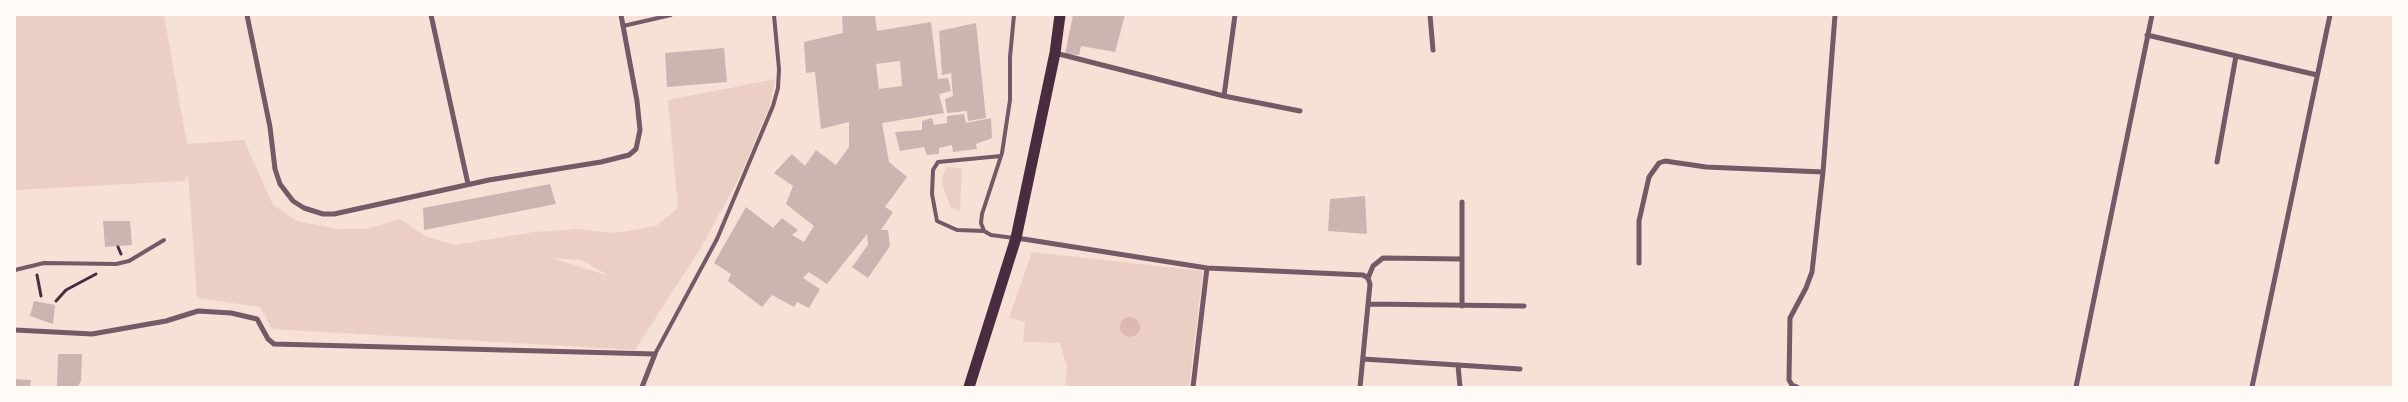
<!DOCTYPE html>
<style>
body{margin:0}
#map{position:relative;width:2408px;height:402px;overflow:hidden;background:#f7e1d7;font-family:"Exo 2",sans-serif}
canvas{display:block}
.frame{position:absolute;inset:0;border:16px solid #fffaf5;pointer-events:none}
</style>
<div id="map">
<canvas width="2408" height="402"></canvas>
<div class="frame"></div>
</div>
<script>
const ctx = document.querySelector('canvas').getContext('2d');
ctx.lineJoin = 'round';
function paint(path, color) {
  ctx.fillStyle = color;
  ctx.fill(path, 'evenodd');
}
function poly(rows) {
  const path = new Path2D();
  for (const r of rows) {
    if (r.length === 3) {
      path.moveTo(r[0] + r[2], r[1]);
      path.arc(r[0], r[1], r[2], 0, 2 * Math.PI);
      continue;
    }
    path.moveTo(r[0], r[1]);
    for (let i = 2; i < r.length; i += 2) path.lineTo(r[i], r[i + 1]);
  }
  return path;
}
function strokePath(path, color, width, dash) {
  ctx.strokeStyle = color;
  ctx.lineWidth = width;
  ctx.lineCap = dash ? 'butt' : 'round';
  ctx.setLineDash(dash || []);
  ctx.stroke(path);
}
paint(poly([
 [15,15,164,15,187,144,244,140,273,205,297,221,338,229,367,229,400,219,425,236,454,245,534,232,577,229,614,233,656,226,678,208,668,100,775,79,770,106,738,180,702,246,635,350,272,329,260,307,197,298,188,173,185,181,15,190],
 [552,258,581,260,606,274,606,275],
 [946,167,962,168,960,211,951,208,944,190,942,180],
 [1032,252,1203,271,1189,387,1065,387,1067,367,1060,343,1023,342,1025,322,1009,318]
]), '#ebcfc5');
paint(poly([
 [1130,327,10]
]), '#dcb8b0');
paint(poly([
 [842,15,875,15,877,31,931,22,938,79,948,78,951,91,939,94,944,113,882,123,889,162,907,177,885,207,893,212,881,230,888,230,890,246,868,278,852,267,868,245,867,234,827,284,809,272,803,278,820,289,809,308,797,302,794,307,772,295,762,307,728,281,731,274,714,263,746,207,773,228,782,218,798,230,792,235,804,242,814,226,786,204,793,186,774,173,792,154,805,166,816,150,836,165,849,147,849,122,821,129,815,72,806,73,804,42,843,33],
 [900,61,902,86,879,89,876,64],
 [1073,15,1125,15,1115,52,1081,46,1079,55,1065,54],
 [976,23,986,118,968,121,967,111,947,113,945,99,953,96,951,73,942,75,939,31],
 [724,48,727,82,667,87,665,53],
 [964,114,966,123,991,118,992,138,976,144,977,149,953,152,952,145,939,148,939,154,927,155,924,147,900,151,895,132,922,130,922,121,932,118,934,125,947,123,947,116],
 [550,184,556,204,424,230,423,208],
 [1365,196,1367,234,1328,231,1330,199],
 [103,221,130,221,132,245,105,247],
 [34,301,55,305,53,324,30,316],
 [58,354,82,354,81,381,77,387,57,387],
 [15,379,31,380,30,387,15,387]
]), '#ccb4b1');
strokePath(poly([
 [118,247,121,254],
 [37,275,41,296],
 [56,301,66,290,96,274]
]), '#4a2c40', 3);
strokePath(poly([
 [1014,15,1010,57,1010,100,1002,153,982,214,981,223,984,231,991,235,1014,238],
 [623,26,671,15],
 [984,231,957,230,937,221,932,194,933,170,938,162,1001,156],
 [15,270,44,263,116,264,129,261,164,240],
 [655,354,717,239,773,106,778,88,779,69,774,15]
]), '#755966', 4);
strokePath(poly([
 [247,15,270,127,275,169,280,184,293,201,304,208,323,214,334,214,489,180,601,162,629,155,636,149,640,130,637,101,621,15],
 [431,15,468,184],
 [1430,15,1433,50],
 [2147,35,2317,75],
 [1055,53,1224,96,1300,111],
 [1224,96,1235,15],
 [2217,162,2236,56],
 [1017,238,1207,268,1363,275,1368,278,1370,284,1360,387],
 [1639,263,1639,221,1649,177,1659,163,1665,161,1706,167,1823,172],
 [1368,278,1373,266,1383,258,1461,259],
 [1369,304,1524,306],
 [1462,306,1462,202],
 [15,330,92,334,166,321,198,311,231,313,257,319,268,339,274,344,655,354,642,387],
 [1363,359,1520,369],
 [1458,365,1460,387],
 [1193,387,1207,268],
 [1797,387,1792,385,1789,380,1790,318,1806,288,1812,272,1823,172,1835,15],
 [2076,387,2152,15],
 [2252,387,2330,15]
]), '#755966', 5);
strokePath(poly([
 [969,387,1016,238,1055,53,1060,15]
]), '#4a2c40', 11);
</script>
